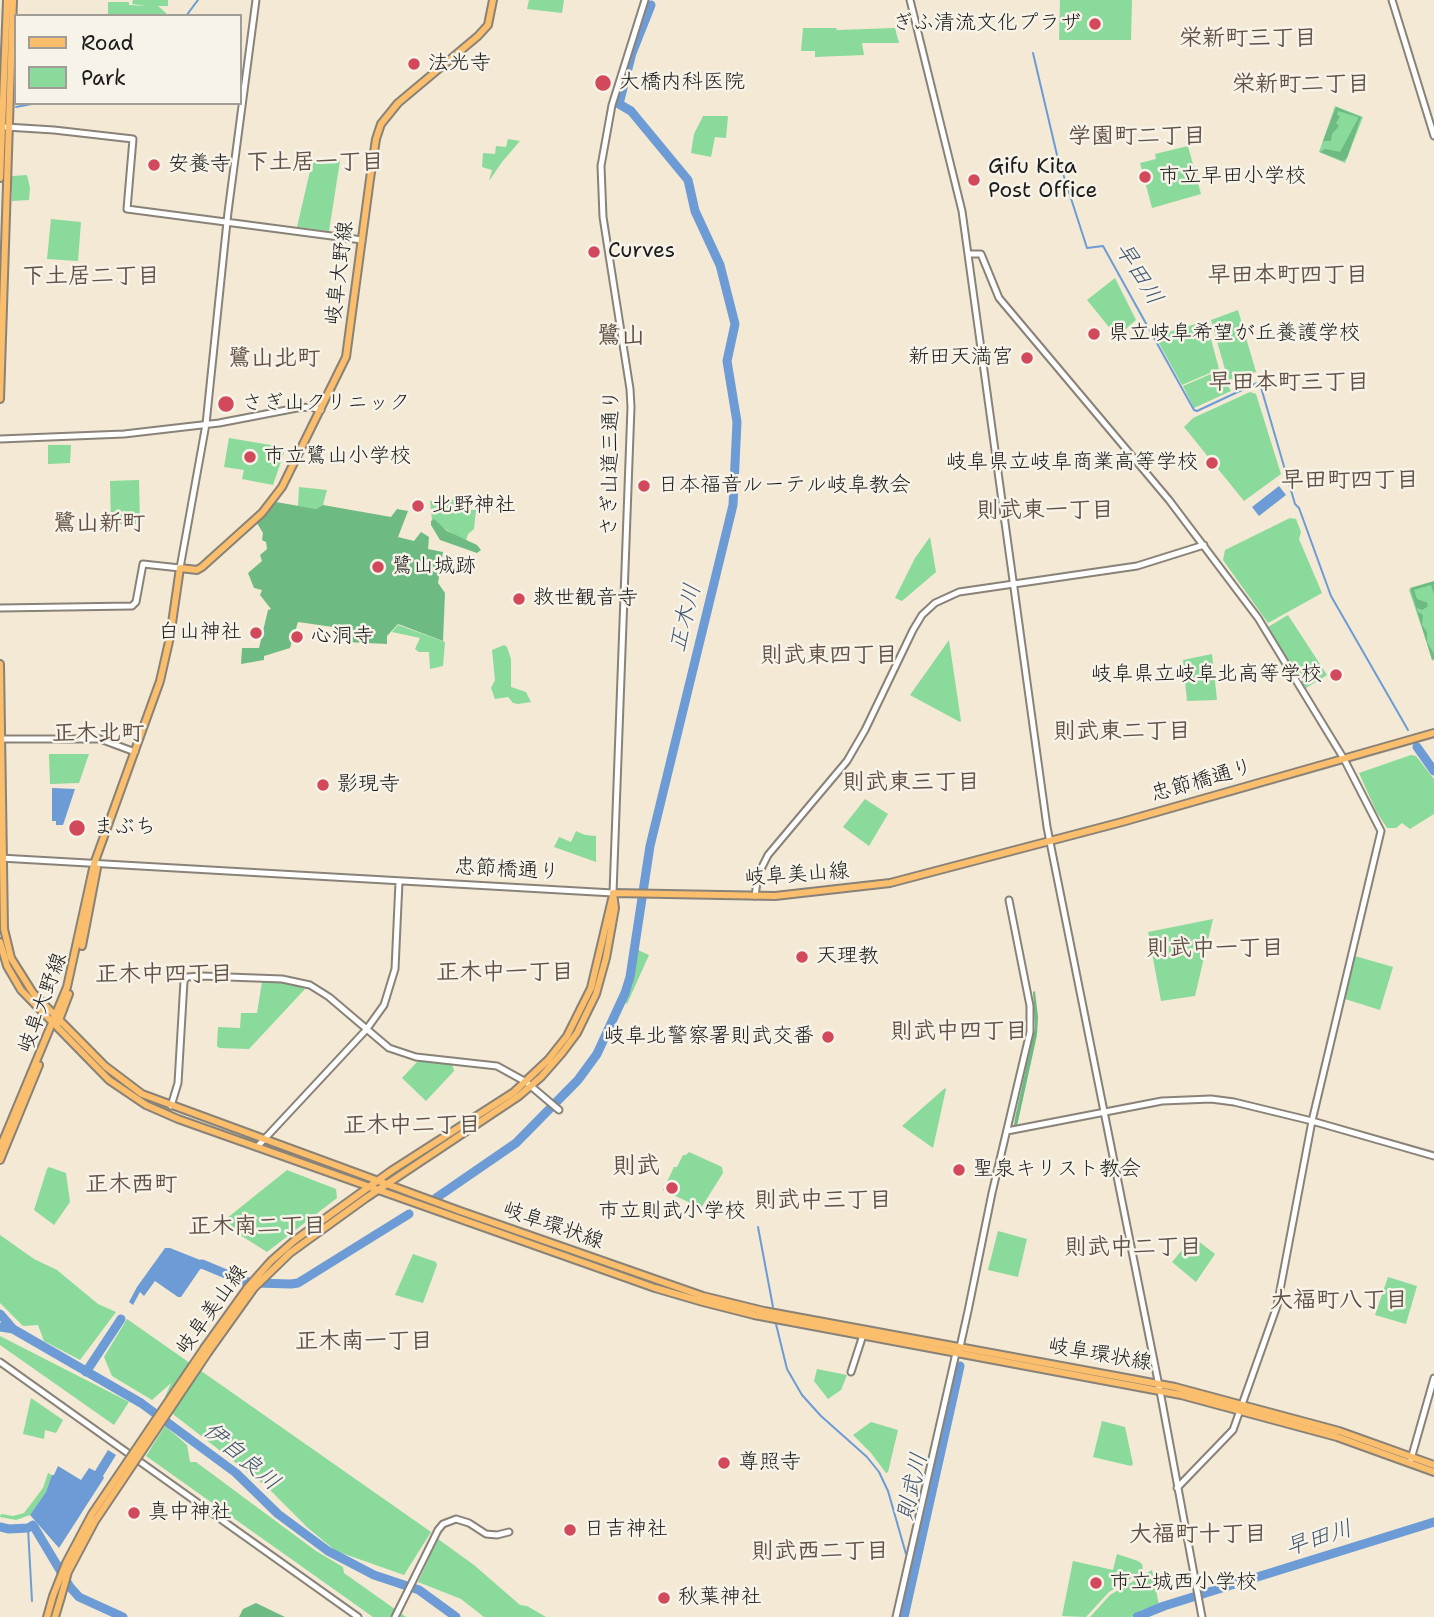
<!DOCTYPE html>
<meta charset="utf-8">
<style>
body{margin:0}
#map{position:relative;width:1434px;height:1617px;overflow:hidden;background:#f3e9d4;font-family:"Shantell Sans",sans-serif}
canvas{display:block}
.legend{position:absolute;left:14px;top:14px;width:228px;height:91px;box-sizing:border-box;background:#f7f3e8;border:2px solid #9f9d96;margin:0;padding:9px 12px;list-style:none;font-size:21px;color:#1c1c1c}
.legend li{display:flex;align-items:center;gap:14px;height:35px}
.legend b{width:35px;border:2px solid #9f9d96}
</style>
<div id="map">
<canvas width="1434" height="1617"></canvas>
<ul class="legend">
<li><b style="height:9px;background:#fabe6d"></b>Road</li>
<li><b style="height:19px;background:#89da9b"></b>Park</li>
</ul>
</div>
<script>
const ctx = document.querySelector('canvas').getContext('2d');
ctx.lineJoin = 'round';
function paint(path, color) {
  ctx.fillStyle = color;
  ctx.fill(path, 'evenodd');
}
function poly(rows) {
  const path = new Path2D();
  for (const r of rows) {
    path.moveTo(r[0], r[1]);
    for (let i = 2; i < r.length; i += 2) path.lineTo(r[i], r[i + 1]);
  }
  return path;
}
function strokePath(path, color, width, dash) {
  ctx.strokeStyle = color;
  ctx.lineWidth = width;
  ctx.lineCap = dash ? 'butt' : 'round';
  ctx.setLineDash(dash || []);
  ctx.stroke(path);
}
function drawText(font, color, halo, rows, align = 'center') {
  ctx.font = font + ' "Shantell Sans","Klee One",sans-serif';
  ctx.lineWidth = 5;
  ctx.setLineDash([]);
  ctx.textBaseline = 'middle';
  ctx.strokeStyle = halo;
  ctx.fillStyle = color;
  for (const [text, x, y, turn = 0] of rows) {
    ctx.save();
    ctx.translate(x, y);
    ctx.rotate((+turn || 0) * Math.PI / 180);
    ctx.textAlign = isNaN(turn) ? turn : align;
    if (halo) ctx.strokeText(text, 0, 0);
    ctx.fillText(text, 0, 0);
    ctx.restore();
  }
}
paint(poly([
 [133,0,168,0,168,6,158,6,166,13,166,16,108,16,108,2,129,2,129,5,147,6,132,4],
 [529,0,564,0,562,13,527,9],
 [1060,0,1132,0,1131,40,1059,40],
 [803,28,836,28,837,30,895,28,899,43,862,43,864,55,815,57,815,51,801,51],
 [1335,106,1363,117,1345,163,1319,152],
 [703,116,728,116,726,138,715,137,711,157,691,153,694,134],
 [508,139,520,141,502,162,489,181,492,170,482,167,483,153,495,154,496,146,506,147],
 [1188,146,1201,194,1152,208,1140,163,1156,159,1155,154],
 [313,158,340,161,329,231,297,227],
 [27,175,30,188,29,200,12,201,12,176],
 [51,219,81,222,78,261,47,259],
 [1115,278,1136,320,1117,337,1087,300],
 [1238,310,1256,372,1228,380,1211,320],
 [1206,321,1219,369,1182,385,1155,336],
 [1218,371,1231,391,1194,408,1183,386],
 [1250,392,1256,394,1281,474,1244,501,1184,427,1193,418],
 [229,438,277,446,284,453,273,485,242,479,244,470,224,467],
 [48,445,71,445,70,463,48,464],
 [139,480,140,524,111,524,110,481],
 [299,487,327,490,323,505,316,509,298,506],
 [448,499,457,500,460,510,476,510,474,529,468,534,466,540,457,537,432,520,430,500,436,505,447,506],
 [1290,518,1296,519,1301,532,1299,539,1322,593,1268,623,1223,560,1225,550],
 [930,537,936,572,902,601,895,598,915,558],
 [1434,581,1434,660,1433,661,1409,590],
 [1288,615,1327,675,1306,688,1268,627],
 [398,625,445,642,443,666,430,669,429,652,419,652,415,649,420,638,392,632],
 [949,640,961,721,960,722,910,695],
 [504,645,507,647,511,659,511,687,526,692,531,702,518,704,513,703,508,697,495,699,491,688,495,680,492,650],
 [1212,654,1217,700,1187,701,1183,660],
 [49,754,89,754,79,783,50,784],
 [1411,755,1416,756,1434,779,1434,814,1410,829,1402,823,1396,828,1387,828,1376,811,1359,773],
 [865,799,888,814,869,846,843,827],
 [576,831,585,835,596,836,596,862,554,847,559,837,571,842],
 [1213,919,1195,996,1161,1001,1148,932],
 [638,950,649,955,627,1004,625,1003,632,985],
 [1355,956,1393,967,1380,1010,1345,999],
 [262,982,296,984,305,989,249,1049,219,1048,217,1046,218,1027,240,1028,241,1013,257,1013],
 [418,1061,452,1064,454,1071,426,1101,402,1078],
 [945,1088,946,1089,933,1148,902,1126],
 [689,1152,722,1167,723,1173,701,1208,663,1190,674,1167,677,1167,683,1155,686,1155],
 [49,1167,66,1173,70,1202,54,1225,34,1210,47,1169],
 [287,1170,336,1189,337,1198,267,1252,221,1223],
 [998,1231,1027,1239,1018,1277,988,1270],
 [0,1235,34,1259,57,1270,98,1304,116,1312,80,1360,44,1341,38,1325,23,1326,0,1303],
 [1193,1237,1215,1254,1196,1282,1172,1262],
 [413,1254,436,1262,437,1265,423,1303,395,1295],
 [1388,1277,1417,1286,1406,1324,1375,1315],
 [127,1319,431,1532,404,1575,336,1551,308,1528,267,1487,169,1411,174,1405,165,1397,171,1383,152,1400,112,1376,104,1357],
 [0,1336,129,1402,114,1425,0,1345],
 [817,1369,847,1375,841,1390,828,1399,814,1381],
 [31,1398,63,1420,56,1433,45,1430,44,1439,23,1434],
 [1102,1421,1125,1427,1133,1464,1131,1466,1093,1457],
 [871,1422,898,1430,888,1472,886,1473,871,1453,853,1435],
 [165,1426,187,1445,190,1462,196,1462,316,1551,343,1567,344,1573,406,1617,373,1617,146,1456],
 [48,1473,52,1475,46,1492,30,1515,16,1520,0,1517,1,1514,13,1516,24,1513,43,1488],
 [438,1539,474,1565,520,1605,527,1606,546,1617,484,1617,461,1599,418,1582],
 [1117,1554,1138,1561,1142,1564,1143,1571,1109,1592,1086,1617,1062,1616,1073,1561,1113,1570],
 [1152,1570,1159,1605,1141,1610,1131,1617,1090,1617,1110,1595]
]), '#89da9b');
paint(poly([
 [1336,107,1361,117,1347,158,1343,161,1320,152,1325,149,1340,152,1358,119,1358,117,1338,111,1337,115,1340,116,1336,123,1339,126,1332,134,1331,141,1323,141],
 [276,502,316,509,323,505,391,517,397,509,408,511,398,537,414,541,421,532,429,537,428,549,443,552,438,583,445,593,443,641,398,624,387,636,387,644,347,642,341,636,340,628,298,622,290,648,264,656,264,660,241,664,242,648,259,648,268,610,271,609,260,595,262,590,254,588,248,573,262,561,260,555,267,549,266,542,262,540,263,533,257,523],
 [434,519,447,531,477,545,481,550,477,553,440,540,431,525,431,521],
 [1434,581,1434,595,1431,585,1414,590,1417,599,1428,603,1427,607,1422,610,1417,608,1418,612,1423,615,1422,625,1427,632,1427,642,1434,654,1434,659,1432,660,1410,588],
 [1035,991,1038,1017,1037,1035,1017,1126,1014,1125,1015,1118,1035,1027,1033,992],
 [256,1603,285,1617,239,1617,243,1609]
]), '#6eba83');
paint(poly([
 [1279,486,1286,495,1259,516,1252,507],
 [52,788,75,789,63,825,56,825,56,821,52,821],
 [165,1248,170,1248,205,1262,181,1297,178,1297,155,1281,144,1296,140,1292,133,1305,129,1302,137,1287],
 [108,1450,116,1455,103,1476,104,1478,59,1548,30,1515,46,1492,52,1475,54,1475,58,1466,81,1480,89,1468,95,1471]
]), '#6c9bd5');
strokePath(poly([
 [186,16,198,0],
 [1033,53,1057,155,1087,248,1103,246,1194,410,1197,411,1257,383,1260,384,1295,504,1299,508,1331,596,1408,730],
 [16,107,37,103],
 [758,1227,773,1307],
 [776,1324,787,1369,802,1395,821,1416,867,1457,879,1472,888,1491,906,1554],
 [28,1528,32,1601]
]), '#6c9bd5', 2);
strokePath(poly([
 [1417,747,1434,771],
 [436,1198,516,1143,578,1080,597,1054,625,993,630,977,650,846,733,505,737,422,727,361,735,324,720,265,695,211,688,180,631,111,619,104,632,53,651,5],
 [193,1266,202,1264,243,1281,256,1283,291,1284,298,1283,409,1214],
 [0,1314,13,1329],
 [0,1327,13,1329,141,1403,236,1473,278,1514,328,1551,374,1575,419,1590,456,1617],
 [86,1372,121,1319],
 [0,1527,9,1529,28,1528,33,1525,70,1587,79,1597,123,1617],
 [904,1617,960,1366],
 [1137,1617,1164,1606,1434,1522]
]), '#6c9bd5', 9);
const tertiary = poly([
 [910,0,962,211,1047,827,1160,1391,1202,1617],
 [1392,0,1434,136],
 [6,127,54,130,133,139,127,209,362,240],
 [969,254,981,254,999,298,1169,500,1258,618,1344,759,1381,831,1312,1121,1277,1306,1233,1430,1177,1488],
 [0,439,124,434,219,423,297,408,310,407,321,410],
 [0,608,132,606,136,602,143,564,180,568,206,424,228,212,256,0],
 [0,739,100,739,135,752],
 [0,858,613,893,631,407,630,389,603,217,601,166,612,105,645,0],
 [755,896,758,875,768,855,847,761,865,730,913,630,922,615,935,603,959,592,1137,566,1204,545],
 [171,1106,178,1083,184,981,187,977,202,976,282,979,310,985,329,997,389,1048,416,1057,497,1066,526,1082,559,1110],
 [1007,1131,1162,1101,1211,1099,1234,1102,1312,1121,1434,1156],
 [257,1147,366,1030,384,1005,395,969,399,882],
 [0,1362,358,1617],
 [851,1372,863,1335],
 [1411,1459,1434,1378],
 [395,1617,438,1530,443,1524,456,1519,469,1523,486,1534,497,1535,509,1532],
 [896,1617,956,1353,960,1347,968,1311,992,1193,1030,1032,1030,1006,1009,900]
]);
const primary = poly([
 [0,178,7,0],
 [0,399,13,0],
 [0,664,4,929,11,958,33,993,105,1066,142,1094,460,1211,703,1296,764,1311,1175,1387,1339,1431,1434,1465],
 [613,893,775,896,890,883,1122,822,1434,733],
 [0,942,7,966,21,990,109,1080,146,1105,178,1119,655,1288,703,1302,754,1315,1181,1395,1337,1437,1434,1472],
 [82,946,97,868],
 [58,1023,69,994],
 [0,1148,67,987,94,864,160,681,170,637,180,568,197,570,202,567,262,513,282,487,346,357,370,179,376,139,381,124,398,103,478,36,488,25,493,0],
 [0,1160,39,1065],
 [205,1347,248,1287,271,1261,295,1240,391,1171,514,1092,548,1060,567,1036,591,988,613,895],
 [209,1351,254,1288,290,1253,366,1198,519,1096,541,1077,562,1053,577,1033,596,994,606,958,615,908,613,893],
 [47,1617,53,1596],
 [55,1617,61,1597]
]);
strokePath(tertiary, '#888278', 9);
strokePath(primary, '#888278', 10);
strokePath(tertiary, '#fff', 5);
strokePath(primary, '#fabe6d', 6);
const primaryBridge = poly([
 [53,1596,66,1563,92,1514,205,1347],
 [61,1597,68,1572,95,1521,209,1351]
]);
strokePath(primaryBridge, '#888278', 10, []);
strokePath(primaryBridge, '#fabe6d', 6);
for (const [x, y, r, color] of [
 [1095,24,7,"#d1495b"],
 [414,64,7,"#d1495b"],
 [603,83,9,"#d1495b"],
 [154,165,7,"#d1495b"],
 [1145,177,7,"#d1495b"],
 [974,180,7,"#d1495b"],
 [594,252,7,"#d1495b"],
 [1094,334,7,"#d1495b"],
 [1027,358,7,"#d1495b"],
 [226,404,9,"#d1495b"],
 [250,457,7,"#d1495b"],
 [1212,463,7,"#d1495b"],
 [644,486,7,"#d1495b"],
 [418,506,7,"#d1495b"],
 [378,567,7,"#d1495b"],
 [519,599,7,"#d1495b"],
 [256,633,7,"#d1495b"],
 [297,637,7,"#d1495b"],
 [1336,675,7,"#d1495b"],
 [323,785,7,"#d1495b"],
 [77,828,9,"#d1495b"],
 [802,957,7,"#d1495b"],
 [828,1037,7,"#d1495b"],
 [959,1170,7,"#d1495b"],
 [672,1188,7,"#d1495b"],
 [724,1463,7,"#d1495b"],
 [134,1513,7,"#d1495b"],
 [570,1530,7,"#d1495b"],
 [1096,1583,7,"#d1495b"],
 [664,1598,7,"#d1495b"]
]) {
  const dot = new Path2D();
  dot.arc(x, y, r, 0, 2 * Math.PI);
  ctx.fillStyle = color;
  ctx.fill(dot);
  strokePath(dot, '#f7f3e8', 2.5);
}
drawText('21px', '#1c1c1c', '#f7f3e8', [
 ["ぎふ清流文化プラザ",1081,24,"right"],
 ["法光寺",428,64],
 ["大橋内科医院",619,83],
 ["安養寺",168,165],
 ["Gifu Kita",988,168],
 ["Post Office",988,192],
 ["市立早田小学校",1159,177],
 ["Curves",608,252],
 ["県立岐阜希望が丘養護学校",1108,334],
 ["新田天満宮",1013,358,"right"],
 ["さぎ山クリニック",242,404],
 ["市立鷺山小学校",264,457],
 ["岐阜県立岐阜商業高等学校",1198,463,"right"],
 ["日本福音ルーテル岐阜教会",658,486],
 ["北野神社",432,506],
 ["鷺山城跡",392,567],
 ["救世観音寺",533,599],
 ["白山神社",242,633,"right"],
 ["心洞寺",311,637],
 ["岐阜県立岐阜北高等学校",1322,675,"right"],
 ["影現寺",337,785],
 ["まぶち",93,828],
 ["天理教",816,957],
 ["岐阜北警察署則武交番",814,1037,"right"],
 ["聖泉キリスト教会",973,1170],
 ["市立則武小学校",672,1212,"center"],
 ["尊照寺",738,1463],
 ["真中神社",148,1513],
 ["日吉神社",584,1530],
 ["市立城西小学校",1110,1583],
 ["秋葉神社",678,1598]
], 'left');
drawText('21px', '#1c1c1c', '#f7f3e8', [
 ["岐阜大野線",340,273,-83],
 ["さぎ山道三通り",611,463,-89],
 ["忠節橋通り",1202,781,-16],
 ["忠節橋通り",507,870,3],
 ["岐阜美山線",797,875,-4],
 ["岐阜大野線",43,1003,-70],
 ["岐阜環状線",553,1226,19],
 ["岐阜美山線",212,1310,-54],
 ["岐阜環状線",1100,1355,10]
]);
drawText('bold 23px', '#625146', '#f7f3e8', [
 ["栄新町三丁目",1248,39],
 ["栄新町二丁目",1301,85],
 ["学園町二丁目",1137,137],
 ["下土居一丁目",315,163],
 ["早田本町四丁目",1288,276],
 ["下土居二丁目",91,277],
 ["鷺山北町",274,359],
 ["早田本町三丁目",1289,383],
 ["早田町四丁目",1350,481],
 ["則武東一丁目",1045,511],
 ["鷺山新町",99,524],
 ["則武東四丁目",829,656],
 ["則武東二丁目",1122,732],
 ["正木北町",98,734],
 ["則武東三丁目",911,783],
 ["則武中一丁目",1215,949],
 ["正木中一丁目",505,973],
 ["正木中四丁目",164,975],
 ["則武中四丁目",959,1032],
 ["正木中二丁目",412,1126],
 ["正木西町",131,1185],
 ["則武中三丁目",823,1201],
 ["正木南二丁目",257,1227],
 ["則武中二丁目",1133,1248],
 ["大福町八丁目",1339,1301],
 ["正木南一丁目",364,1342],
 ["大福町十丁目",1198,1535],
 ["則武西二丁目",820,1552]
]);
drawText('italic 23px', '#40556f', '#f7f3e8', [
 ["早田川",1138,274,58],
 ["正木川",686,618,-76],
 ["伊自良川",241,1457,40],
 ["則武川",913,1487,-77],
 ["早田川",1319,1539,-18]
]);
drawText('bold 24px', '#625146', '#f7f3e8', [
 ["鷺山",621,337],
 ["則武",636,1167]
]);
</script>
